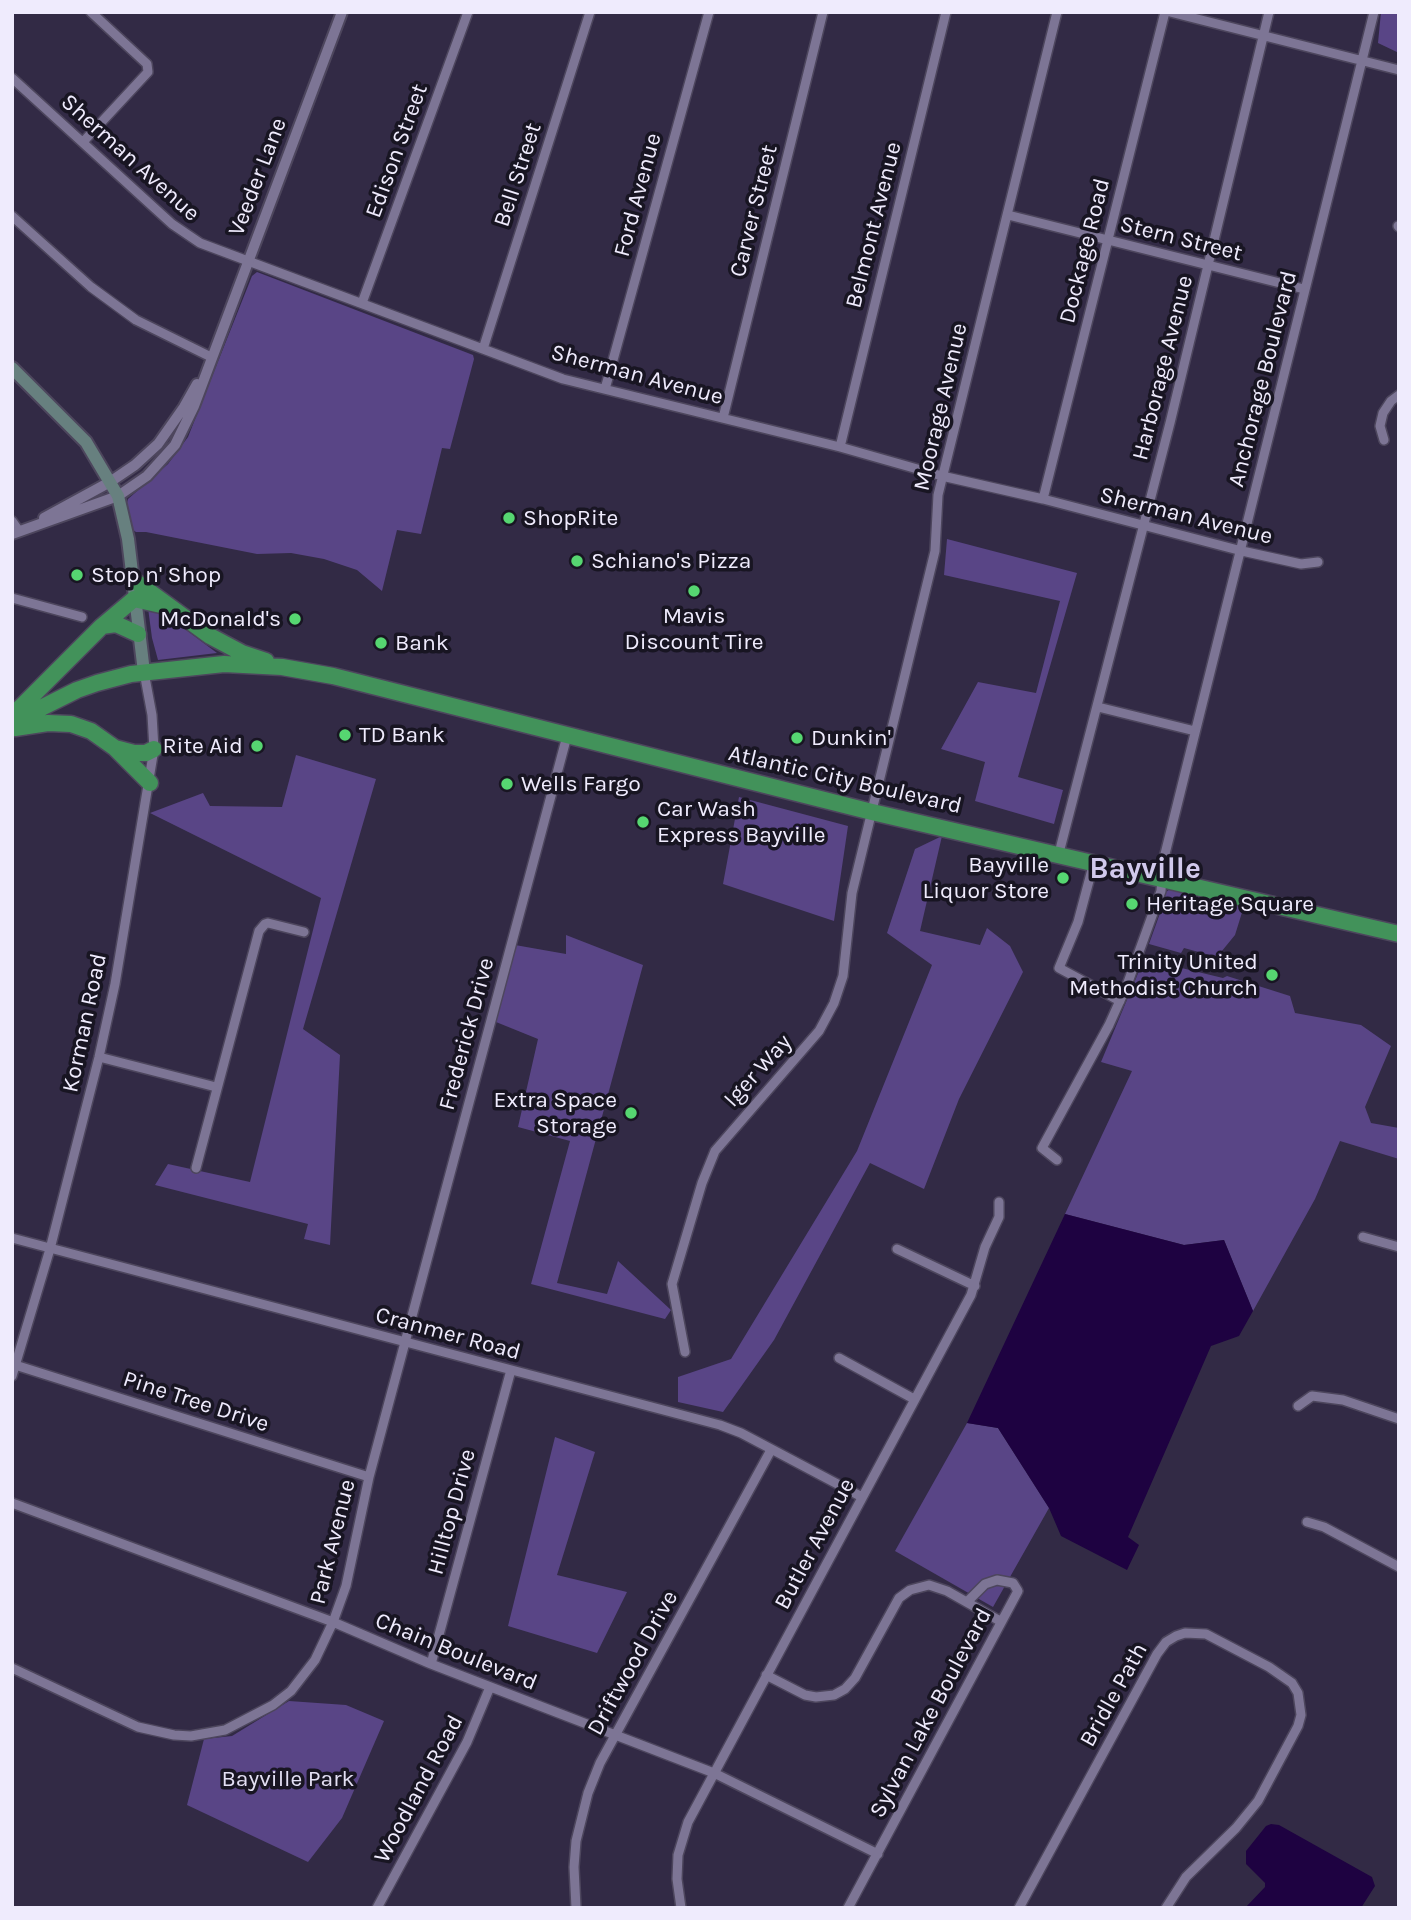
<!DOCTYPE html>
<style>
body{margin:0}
#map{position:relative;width:1411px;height:1920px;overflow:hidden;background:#322a45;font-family:Karla,sans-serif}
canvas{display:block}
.frame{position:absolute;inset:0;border:14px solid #efebfd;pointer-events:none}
</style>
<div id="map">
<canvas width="1411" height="1920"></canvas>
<div class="frame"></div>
</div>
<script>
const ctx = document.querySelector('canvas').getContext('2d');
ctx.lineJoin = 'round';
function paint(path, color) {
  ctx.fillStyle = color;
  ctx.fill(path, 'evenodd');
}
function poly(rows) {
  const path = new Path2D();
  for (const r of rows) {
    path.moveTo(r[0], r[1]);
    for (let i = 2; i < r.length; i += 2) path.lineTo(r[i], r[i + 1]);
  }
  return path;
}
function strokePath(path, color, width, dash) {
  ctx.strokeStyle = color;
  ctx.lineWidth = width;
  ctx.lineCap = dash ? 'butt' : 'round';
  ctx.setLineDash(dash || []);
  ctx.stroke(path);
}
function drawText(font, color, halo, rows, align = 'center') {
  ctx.font = font + ' Karla,sans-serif';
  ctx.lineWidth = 7;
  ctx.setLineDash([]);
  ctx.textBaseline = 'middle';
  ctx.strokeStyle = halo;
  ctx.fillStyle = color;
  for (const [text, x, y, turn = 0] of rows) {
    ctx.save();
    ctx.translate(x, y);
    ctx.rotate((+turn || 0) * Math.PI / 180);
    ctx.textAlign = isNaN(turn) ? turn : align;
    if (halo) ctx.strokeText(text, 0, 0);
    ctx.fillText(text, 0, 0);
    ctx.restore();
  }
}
paint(poly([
 [1381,12,1399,12,1399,53,1378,43],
 [257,272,473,355,474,359,450,449,442,448,421,534,397,530,382,591,357,570,324,559,291,553,257,554,146,532,136,532,133,530,126,506,128,499,168,464,188,437,252,276],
 [947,539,1077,573,1018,777,1063,790,1054,824,975,801,985,762,941,749,978,682,1036,693,1060,601,944,575],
 [148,608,161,611,217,653,158,660,152,638],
 [296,755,376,779,303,1029,340,1055,330,1245,304,1239,308,1224,155,1185,168,1164,250,1182,321,898,150,813,203,793,210,806,282,807],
 [739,797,848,826,834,921,723,884],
 [942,836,920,931,980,945,987,928,1010,946,1023,972,959,1099,924,1189,870,1163,774,1340,723,1412,678,1402,678,1377,731,1359,857,1151,932,965,887,933,915,849],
 [1171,888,1244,906,1235,935,1217,957,1184,948,1181,953,1149,944,1164,902,1165,893],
 [566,935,643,965,557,1283,607,1294,618,1261,671,1310,665,1319,531,1284,570,1141,518,1127,538,1039,496,1022,515,945,566,954],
 [1144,959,1223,978,1227,976,1290,996,1295,1013,1361,1025,1391,1046,1365,1107,1371,1123,1399,1128,1399,1159,1340,1141,1315,1199,1253,1311,1224,1240,1184,1245,1065,1214,1132,1071,1101,1062],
 [967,1423,998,1428,1049,1508,993,1607,895,1551],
 [555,1437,595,1452,557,1575,627,1592,597,1653,508,1626],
 [289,1701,346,1705,384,1721,342,1818,308,1862,187,1805,204,1739,232,1736]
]), '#594586');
paint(poly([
 [1065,1214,1184,1245,1224,1240,1253,1311,1239,1336,1211,1346,1128,1537,1139,1545,1127,1570,1061,1536,1049,1508,998,1428,967,1423],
 [1271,1824,1279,1825,1372,1877,1375,1886,1361,1908,1245,1908,1265,1887,1265,1883,1246,1864,1246,1851,1266,1826]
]), '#1e0241');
const minor = poly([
 [1170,12,1399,70],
 [12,78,172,224,200,243,563,379,840,447,942,476,1043,499,1242,551,1301,564,1318,562],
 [83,142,148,72,147,64,91,12],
 [1008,215,1304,289],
 [12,216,91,287,136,320,211,357],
 [1398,226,1399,227],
 [362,303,468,12],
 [483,349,590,12],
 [605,389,709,12],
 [723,418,823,12],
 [1384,440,1380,426,1383,413,1391,401,1399,395],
 [840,447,946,12],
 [1043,499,1165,12],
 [12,521,19,531],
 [12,598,82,617],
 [1098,707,1195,731],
 [1059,853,1170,423,1269,12],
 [1094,862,1078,922,1059,968,1120,1001],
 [99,1057,216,1087],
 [1057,1160,1042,1148,1109,1025,1127,985,1161,891,1163,862,1374,12],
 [196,1168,259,931,265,924,268,923,304,932],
 [1363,1237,1399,1247],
 [12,1238,720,1425,741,1433,862,1497],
 [897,1249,975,1286],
 [685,1352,672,1284,702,1183,715,1151,819,1031,834,1003,843,976,852,893,935,551,938,495,1057,12],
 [839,1358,914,1399],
 [12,1364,369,1477],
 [12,1376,50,1249,99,1057,115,984,154,749,152,715,144,672],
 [1298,1406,1312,1396,1343,1400,1399,1419],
 [12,1503,333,1622,431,1664,714,1773,878,1854],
 [1307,1522,1324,1527,1399,1567],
 [431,1664,511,1370],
 [12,1668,138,1727,174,1735,191,1736,225,1730,273,1705,291,1691,315,1660,333,1622,346,1586,369,1477,567,736],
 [766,1675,805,1695,816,1697,834,1695,845,1689,855,1678,899,1598,910,1590,929,1585,947,1591,1000,1621],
 [377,1908,467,1742,490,1687],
 [576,1908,574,1867,576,1841,588,1793,600,1763,771,1450],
 [681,1908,677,1879,678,1855,688,1822,971,1295,985,1247,999,1217,999,1202],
 [848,1908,1018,1591,1013,1583,997,1580,985,1584,967,1602],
 [1019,1908,1157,1654,1166,1642,1176,1636,1185,1633,1206,1634,1269,1667,1292,1683,1298,1693,1301,1715,1298,1726,1258,1801,1236,1828,1186,1877,1166,1908]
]);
const tertiary = poly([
 [44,518,110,482,135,465,158,444,184,407,197,384],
 [12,534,118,496,147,476,175,445,194,406,342,12]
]);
const secondary = poly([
 [12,368,86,442,118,496,128,539,144,672]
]);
const trunk = poly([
 [132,579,210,636,242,653,266,661],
 [102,626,116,624,138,634],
 [12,716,102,626,134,599,170,607],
 [12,727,43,707,77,690,97,683,131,674,224,664,282,667,333,676,872,812,1399,934],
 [15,728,48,723,71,724,91,731,115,748,150,783],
 [115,748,134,753,146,753,154,749]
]);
strokePath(minor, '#4d465d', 12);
strokePath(tertiary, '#4d465d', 14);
strokePath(secondary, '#4d465d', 16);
strokePath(trunk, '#4d465d', 19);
strokePath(minor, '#7d7595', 9);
strokePath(tertiary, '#7d7595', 10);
strokePath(secondary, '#67807f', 12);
strokePath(trunk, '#42925a', 16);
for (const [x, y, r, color] of [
 [509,518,7,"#56d671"],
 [577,561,7,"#56d671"],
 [77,575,7,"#56d671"],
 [694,591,7,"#56d671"],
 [295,619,7,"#56d671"],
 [381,643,7,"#56d671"],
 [345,735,7,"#56d671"],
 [797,738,7,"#56d671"],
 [257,746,7,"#56d671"],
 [507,784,7,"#56d671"],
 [643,822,7,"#56d671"],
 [1063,878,7,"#56d671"],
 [1132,904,7,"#56d671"],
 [1272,975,7,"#56d671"],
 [631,1113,7,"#56d671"]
]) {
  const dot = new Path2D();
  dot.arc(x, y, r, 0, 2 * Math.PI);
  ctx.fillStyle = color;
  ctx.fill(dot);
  strokePath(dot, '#181522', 2.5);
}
drawText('23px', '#efebfd', '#181522', [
 ["Edison Street",397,151,-70],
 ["Sherman Avenue",130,158,42],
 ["Bell Street",518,175,-72],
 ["Veeder Lane",258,177,-69],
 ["Ford Avenue",638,195,-75],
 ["Carver Street",754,211,-76],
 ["Belmont Avenue",874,225,-76],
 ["Stern Street",1181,239,14],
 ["Dockage Road",1085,251,-76],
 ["Harborage Avenue",1163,368,-76],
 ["Sherman Avenue",637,375,15],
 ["Anchorage Boulevard",1263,379,-76],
 ["Moorage Avenue",941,407,-77],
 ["Sherman Avenue",1186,516,14],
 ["Atlantic City Boulevard",845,780,13],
 ["Korman Road",85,1023,-78],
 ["Frederick Drive",467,1034,-75],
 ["Iger Way",758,1071,-48],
 ["Cranmer Road",448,1334,15],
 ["Pine Tree Drive",196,1402,18],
 ["Hilltop Drive",452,1512,-75],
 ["Park Avenue",333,1542,-76],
 ["Butler Avenue",815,1544,-62],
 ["Chain Boulevard",456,1652,22],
 ["Driftwood Drive",633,1663,-61],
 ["Bridle Path",1114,1695,-61],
 ["Sylvan Lake Boulevard",931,1713,-62],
 ["Woodland Road",419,1789,-62]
]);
drawText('23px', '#efebfd', '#181522', [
 ["ShopRite",523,518],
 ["Schiano's Pizza",591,561],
 ["Stop n' Shop",91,575],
 ["Mavis",694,616,"center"],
 ["Discount Tire",694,642,"center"],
 ["McDonald's",281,619,"right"],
 ["Bank",395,643],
 ["TD Bank",359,735],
 ["Dunkin'",811,738],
 ["Rite Aid",243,746,"right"],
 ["Wells Fargo",521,784],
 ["Car Wash",657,809],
 ["Express Bayville",657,835],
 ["Bayville",1049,865,"right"],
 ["Liquor Store",1049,891,"right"],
 ["Heritage Square",1146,904],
 ["Trinity United",1258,962,"right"],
 ["Methodist Church",1258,988,"right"],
 ["Extra Space",617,1100,"right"],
 ["Storage",617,1126,"right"]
], 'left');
drawText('23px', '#e3dff3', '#181522', [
 ["Bayville Park",288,1779]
]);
drawText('bold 30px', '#d1c9ec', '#181522', [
 ["Bayville",1145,869]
]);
</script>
